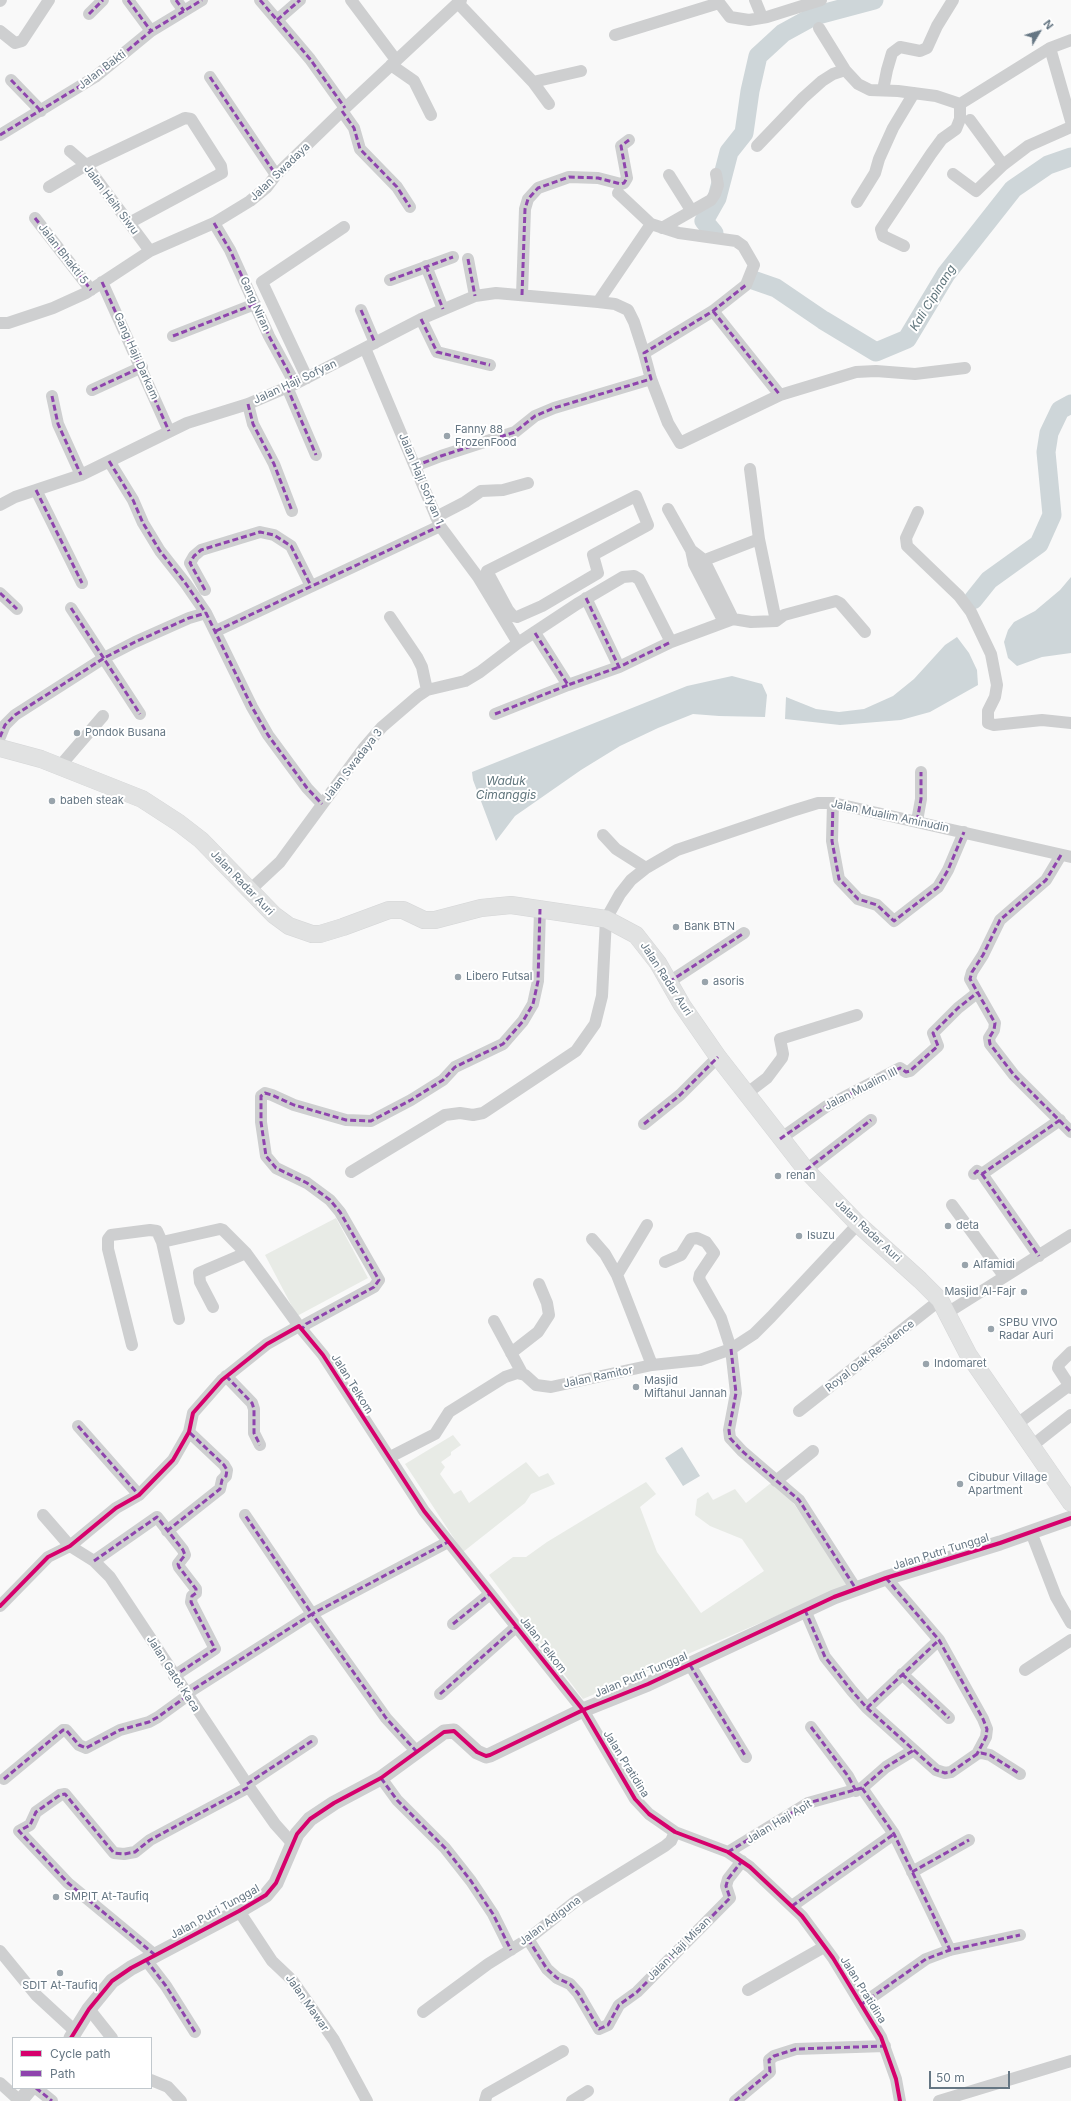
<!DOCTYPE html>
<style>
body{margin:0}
#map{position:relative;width:1071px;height:2101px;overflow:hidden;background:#f9f9f9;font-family:Inter,sans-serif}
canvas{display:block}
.legend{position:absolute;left:12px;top:2037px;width:140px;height:52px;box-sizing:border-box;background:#fff;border:1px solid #c1c8cd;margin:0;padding:5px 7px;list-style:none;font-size:12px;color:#657683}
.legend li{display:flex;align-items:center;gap:8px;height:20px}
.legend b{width:20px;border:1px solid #c1c8cd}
.north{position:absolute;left:1019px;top:12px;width:40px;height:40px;-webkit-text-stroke:3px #fff;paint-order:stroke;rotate:52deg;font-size:11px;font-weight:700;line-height:16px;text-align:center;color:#657683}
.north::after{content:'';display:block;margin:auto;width:14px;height:18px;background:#657683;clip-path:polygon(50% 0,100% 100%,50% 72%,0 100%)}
.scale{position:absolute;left:929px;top:2071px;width:81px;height:18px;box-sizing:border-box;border:2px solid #657683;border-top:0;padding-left:5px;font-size:12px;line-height:14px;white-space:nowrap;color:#657683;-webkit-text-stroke:3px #fff;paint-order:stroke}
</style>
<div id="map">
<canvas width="1071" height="2101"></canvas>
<ul class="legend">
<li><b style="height:5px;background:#d6006c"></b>Cycle path</li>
<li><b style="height:5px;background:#8e44ad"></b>Path</li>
</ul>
<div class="north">N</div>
<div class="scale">50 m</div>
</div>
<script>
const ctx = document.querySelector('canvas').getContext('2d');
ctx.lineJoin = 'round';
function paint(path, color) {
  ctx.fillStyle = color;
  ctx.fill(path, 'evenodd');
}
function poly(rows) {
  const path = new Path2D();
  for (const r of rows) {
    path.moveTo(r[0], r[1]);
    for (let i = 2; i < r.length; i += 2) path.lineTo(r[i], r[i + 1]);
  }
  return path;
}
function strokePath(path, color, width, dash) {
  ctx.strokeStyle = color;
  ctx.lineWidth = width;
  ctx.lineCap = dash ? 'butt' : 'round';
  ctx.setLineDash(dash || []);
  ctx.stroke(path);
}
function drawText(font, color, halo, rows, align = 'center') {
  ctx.font = font + ' Inter,sans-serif';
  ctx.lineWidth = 4;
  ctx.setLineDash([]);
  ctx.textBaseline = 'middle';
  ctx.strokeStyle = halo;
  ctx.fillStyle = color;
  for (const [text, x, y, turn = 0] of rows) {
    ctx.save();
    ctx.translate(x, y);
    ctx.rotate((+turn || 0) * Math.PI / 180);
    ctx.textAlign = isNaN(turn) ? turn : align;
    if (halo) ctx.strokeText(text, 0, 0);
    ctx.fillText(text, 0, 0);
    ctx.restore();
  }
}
paint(poly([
 [336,1218,368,1278,297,1316,265,1255],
 [453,1435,461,1445,451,1452,451,1455,441,1462,445,1467,440,1474,454,1494,461,1490,469,1503,526,1462,539,1477,548,1473,555,1484,531,1494,525,1503,463,1552,405,1464],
 [776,1479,851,1584,583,1699,489,1575,513,1557,526,1557,547,1542,646,1482,656,1494,640,1507,657,1552,701,1613,764,1571,742,1539,710,1526,695,1515,697,1499,708,1492,713,1500,735,1489,746,1503]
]), '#e8ebe6');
paint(poly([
 [1071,577,1071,653,1042,657,1017,666,1008,658,1004,642,1008,630,1014,622,1035,611,1060,590],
 [957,637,969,653,977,670,978,685,930,712,901,720,840,725,785,719,786,697,816,709,839,712,864,709,893,696,914,679,945,645],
 [732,676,762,684,767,695,765,717,719,716,693,714,658,728,620,746,581,770,515,816,496,841,473,780,472,772,687,686],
 [682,1447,700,1476,683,1486,665,1458]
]), '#ced6d9');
strokePath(poly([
 [714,233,704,221,717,198,729,152,744,133,750,91,758,56,783,33,814,16,874,0],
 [753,280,776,288,823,320,876,352,907,339,946,274,1013,189,1048,165,1071,157],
 [973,600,989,580,1039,544,1052,515,1046,452,1049,433,1060,410,1071,404]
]), '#ced6d9', 19);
const secondary = poly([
 [0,748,41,759,142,799,179,823,201,840,274,915,289,926,312,934,320,934,343,927,389,910,403,910,424,920,435,920,481,908,511,905,606,919,636,935,658,963,682,1005,718,1057,806,1170,858,1224,920,1280,940,1300,968,1354,1071,1503]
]);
strokePath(secondary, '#d5d6d7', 18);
strokePath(poly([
 [128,0,151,31],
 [176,0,184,11],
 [260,0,310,59,345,108],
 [351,0,396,60],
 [717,0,730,17,749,20,767,17,821,0],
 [755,0,762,17],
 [0,1,1,0],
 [458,3,533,82,549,104],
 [89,14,103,0],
 [277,20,300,0],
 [819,28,845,70],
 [0,31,15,43,22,41,49,0],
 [615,35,719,3],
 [1050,48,1071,121],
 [391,65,414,81,431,115],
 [210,77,276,175],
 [11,80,41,111],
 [533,82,581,71],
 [883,90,887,70,892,53,900,47,920,51,927,48,937,26,953,0],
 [342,111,354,128,360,149,397,187,410,207],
 [970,120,1003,165],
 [0,135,95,77,151,31,202,0],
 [757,146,803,98,822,81,833,74,845,70,858,84,870,90,898,91,936,96,960,104,1050,48,1071,40],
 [70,151,86,165,150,251],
 [953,174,976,191,1003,165,1028,146,1071,127],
 [669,175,691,210],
 [49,187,86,165,185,118,191,119,221,166,222,173,129,223],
 [857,202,875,173,879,159,893,128,914,93],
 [35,218,91,290],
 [214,223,230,250,269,336,295,384],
 [651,224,679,233,736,241,743,246,754,265,746,285,713,311,644,353,651,379,668,423,680,443,780,395,856,372,876,371,915,374,965,368],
 [662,228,711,200,715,194,718,185,716,174],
 [904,246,883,236,881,229,931,154,942,139,956,129,960,119,960,104],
 [468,259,475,296],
 [426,266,443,309],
 [390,280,453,257],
 [102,282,169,431],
 [522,295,525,209,528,199,538,188,569,177,598,178,621,184,624,183,627,178,621,146,629,140],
 [598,302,615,304,628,310,634,322,644,353],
 [361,310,375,343],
 [713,311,780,395],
 [421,319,437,352,490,365],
 [0,323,8,323,53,308,86,293,150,251,214,223,250,201,267,187,276,175,342,111,461,0],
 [173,336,255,304],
 [365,348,440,526,478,577,518,643],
 [307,378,262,282,344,227],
 [287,387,316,455],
 [92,390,142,367],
 [52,396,58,424,81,475],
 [248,404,253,424,274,464,292,511],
 [109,461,133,500,143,523,160,551,186,584,206,613,252,707,268,735,307,788,322,804],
 [415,466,441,456,515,432,535,416,554,408,651,379],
 [750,469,759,539,776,621],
 [36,490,82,583],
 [636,496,648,525,593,555,598,573,542,606,517,617,513,616,508,610,487,571,636,496],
 [0,505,15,497,81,475,187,423,248,404,295,384,421,319,475,296,496,293,598,302,651,224,618,193],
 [668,509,691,550,694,564,724,622],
 [918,512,906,538,907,546,959,596,971,612,991,654,997,685,995,697,988,711,988,723,994,725,1042,720,1071,723],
 [436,517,465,502,481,491,503,490,528,483],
 [691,550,704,560,733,619],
 [697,563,759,539],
 [205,590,190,563,194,556,201,550,260,532,274,535,291,546,311,586],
 [0,593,17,609],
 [586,598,619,667,671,642],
 [71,608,140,714],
 [390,617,417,657,422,667,427,690],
 [216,631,440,526],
 [535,633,568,685,619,667],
 [495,714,568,685],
 [0,737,5,725,15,715,104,658,135,642,189,618,206,613],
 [60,766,103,716],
 [833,803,832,841,839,879,858,899,877,905,894,921,938,887,948,870,964,832],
 [917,821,921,799,921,772],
 [603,835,616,849,646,868],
 [1061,855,1046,880,1000,920,983,955,972,972,970,979,995,1023,994,1030,989,1038,990,1044,1014,1075,1071,1132],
 [249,891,280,862,363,749,382,727,418,696,427,690,465,681,480,672,518,643,577,604,623,577,634,576,639,579,671,642,733,619,751,622,776,621,784,615,836,601,840,603,865,632],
 [669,982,744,933],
 [746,1094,767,1078,782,1058,783,1054,780,1039,857,1015],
 [644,1124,680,1095,718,1057],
 [780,1139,827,1106,900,1068,906,1072,910,1071,938,1046,933,1033,958,1008,977,993],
 [806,1170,871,1120],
 [351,1172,445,1115,460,1113,473,1115,483,1113,576,1051,595,1024,602,996,606,919,620,894,631,880,646,868,677,850,792,811,818,803,833,803,1071,857],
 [974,1174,977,1171,982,1174,1060,1120],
 [982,1174,1039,1256],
 [952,1205,1004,1276],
 [592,1239,605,1254,617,1275,652,1365],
 [162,1242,220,1229,223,1230,246,1253,299,1326],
 [665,1262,681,1255,691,1239,697,1238,706,1242,714,1253,700,1274,699,1279,721,1318,731,1349,736,1393,729,1430,730,1438,742,1451,799,1500,856,1589],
 [617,1275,647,1225],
 [213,1307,200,1282,199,1273,246,1253],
 [947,1313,1071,1235],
 [494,1321,522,1373],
 [302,1329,306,1324,374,1287,379,1280,340,1212,330,1200,307,1183,276,1168,266,1156,261,1122,261,1096,265,1093,272,1095,294,1105,346,1120,371,1121,411,1100,443,1080,455,1067,503,1044,523,1021,533,1004,538,981,540,909],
 [132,1345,108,1249,108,1239,111,1235,150,1230,157,1231,162,1242,179,1319],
 [1071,1352,1059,1364,1058,1368,1071,1388],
 [511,1353,538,1332,549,1315,547,1303,539,1284],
 [226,1376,252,1403,254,1409,254,1433,260,1445],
 [799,1411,940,1300],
 [1017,1424,1071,1384],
 [78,1426,139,1495],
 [1033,1445,1071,1415],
 [390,1457,435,1434,449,1412,505,1377,517,1373,525,1375,536,1385,551,1387,652,1365,700,1360,731,1349,754,1334,771,1317,858,1224],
 [776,1481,813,1451],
 [43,1515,70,1546,94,1561,110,1577,249,1787,275,1824,292,1843],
 [167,1531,220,1489,222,1480,226,1476,227,1470,224,1465,189,1432],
 [1031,1532,1056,1597,1071,1623],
 [94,1561,157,1517,183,1550,185,1555,178,1564,179,1567,196,1589,196,1593,192,1596,191,1602,215,1649,174,1676],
 [886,1578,939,1640,983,1719,987,1729,986,1737,977,1754],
 [0,1606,48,1557,70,1546,116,1508,139,1495,173,1460,189,1432,193,1413,222,1380,267,1344,299,1326,323,1355,424,1511,583,1710,635,1799,649,1814,675,1832,728,1852,750,1867,802,1916,833,1958,881,2037,896,2079,900,2101],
 [805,1610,825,1657,852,1691,867,1708,936,1770,945,1773,951,1772,977,1754,981,1753,990,1755,1020,1774],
 [453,1624,490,1594],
 [690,1665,746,1757],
 [1025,1670,1071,1640],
 [902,1674,949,1718],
 [186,1694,312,1614,245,1515],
 [440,1694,517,1626],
 [867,1708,939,1640],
 [811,1727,848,1776,856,1791],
 [417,1752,386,1718,312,1614,448,1542],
 [381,1778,397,1800,445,1848,471,1881,493,1914,511,1950],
 [4,1779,63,1730,66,1730,79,1745,86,1748,120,1730,149,1722,158,1717,187,1696],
 [247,1784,312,1741],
 [862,1788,894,1834,950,1950],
 [728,1852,808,1803,862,1788,886,1767,914,1750],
 [912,1872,969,1840],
 [792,1906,894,1834],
 [239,1911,272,1961,292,1980,334,2040,367,2101],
 [528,1939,547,1969,557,1978,570,1984,578,1993,599,2029,608,2025,619,2005,637,1992,730,1898,726,1886,728,1879,742,1861],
 [0,1951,36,1995,75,2031],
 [155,1955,68,1883,19,1831,30,1825,36,1812,60,1795,65,1794,114,1853,124,1854,135,1852,150,1840,249,1787],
 [146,1960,166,1986,195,2032],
 [748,1990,824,1947],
 [862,2004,926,1959,950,1950,1020,1935],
 [89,2009,112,2038],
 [423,2012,488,1964,528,1939,576,1901,665,1846,671,1841,675,1832],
 [151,2080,168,2087,181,2101],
 [0,2083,20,2101],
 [36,2088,52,2101],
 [485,2101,487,2094,563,2051],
 [572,2101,588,2091],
 [735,2101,770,2072,769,2060,774,2056,796,2049,885,2046],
 [939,2101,1071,2061]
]), '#cecfd0', 12);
strokePath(poly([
 [71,2038,89,2009,112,1981,131,1968,239,1911,266,1895,276,1883,297,1834,310,1819,334,1803,381,1778,444,1732,454,1731,477,1752,486,1756,490,1755,583,1710,648,1684,834,1597,886,1578,1000,1543,1071,1518],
 [20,2101,31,2088]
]), '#cecfd0', 15);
strokePath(secondary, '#e1e2e2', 17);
strokePath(poly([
 [128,0,151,31],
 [176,0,184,11],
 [260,0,310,59,345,108],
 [89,14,103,0],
 [277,20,300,0],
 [210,77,276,175],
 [11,80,41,111],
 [342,111,354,128,360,149,397,187,410,207],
 [0,135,95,77,151,31,202,0],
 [35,218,91,290],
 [214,223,230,250,269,336,295,384],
 [468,259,475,296],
 [426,266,443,309],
 [390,280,453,257],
 [102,282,169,431],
 [522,295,525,209,528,199,538,188,569,177,598,178,621,184,624,183,627,178,621,146,629,140],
 [361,310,375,343],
 [713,311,780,395],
 [421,319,437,352,490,365],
 [173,336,255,304],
 [287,387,316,455],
 [92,390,142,367],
 [52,396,58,424,81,475],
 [248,404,253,424,274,464,292,511],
 [109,461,133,500,143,523,160,551,186,584,206,613,252,707,268,735,307,788,322,804],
 [415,466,441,456,515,432,535,416,554,408,651,379,644,353,713,311,746,285],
 [36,490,82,583],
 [205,590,190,563,194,556,201,550,260,532,274,535,291,546,311,586],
 [0,593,17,609],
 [586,598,619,667,671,642],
 [71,608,140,714],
 [216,631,440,526],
 [535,633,568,685,619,667],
 [495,714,568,685],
 [0,737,5,725,15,715,104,658,135,642,189,618,206,613],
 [833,803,832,841,839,879,858,899,877,905,894,921,938,887,948,870,964,832],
 [917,821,921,799,921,772],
 [1061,855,1046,880,1000,920,983,955,972,972,970,979,995,1023,994,1030,989,1038,990,1044,1014,1075,1071,1132],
 [669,982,744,933],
 [644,1124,680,1095,718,1057],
 [780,1139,827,1106,900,1068,906,1072,910,1071,938,1046,933,1033,958,1008,977,993],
 [806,1170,871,1120],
 [974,1174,977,1171,982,1174,1060,1120],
 [982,1174,1039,1256],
 [300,1327,302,1329,306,1324,374,1287,379,1280,340,1212,330,1200,307,1183,276,1168,266,1156,261,1122,261,1096,265,1093,272,1095,294,1105,346,1120,371,1121,411,1100,443,1080,455,1067,503,1044,523,1021,533,1004,538,981,540,909],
 [731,1349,736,1393,729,1430,730,1438,742,1451,799,1500,856,1589],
 [226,1376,252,1403,254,1409,254,1433,260,1445],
 [78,1426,139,1495],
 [167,1531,220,1489,222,1480,226,1476,227,1470,224,1465,189,1432],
 [94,1561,157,1517,183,1550,185,1555,178,1564,179,1567,196,1589,196,1593,192,1596,191,1602,215,1649,174,1676],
 [886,1578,939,1640,983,1719,987,1729,986,1737,977,1754],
 [805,1610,825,1657,852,1691,867,1708,936,1770,945,1773,951,1772,977,1754,981,1753,990,1755,1020,1774],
 [453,1624,490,1594],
 [690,1665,746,1757],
 [902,1674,949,1718],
 [186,1694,312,1614,245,1515],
 [440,1694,517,1626],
 [867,1708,939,1640],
 [811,1727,848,1776,856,1791],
 [417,1752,386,1718,312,1614,448,1542],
 [381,1778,397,1800,445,1848,471,1881,493,1914,511,1950],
 [4,1779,63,1730,66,1730,79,1745,86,1748,120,1730,149,1722,158,1717,187,1696],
 [247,1784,312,1741],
 [862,1788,894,1834,950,1950],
 [728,1852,808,1803,862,1788,886,1767,914,1750],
 [912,1872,969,1840],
 [792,1906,894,1834],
 [528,1939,547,1969,557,1978,570,1984,578,1993,599,2029,608,2025,619,2005,637,1992,730,1898,726,1886,728,1879,742,1861],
 [155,1955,68,1883,19,1831,30,1825,36,1812,60,1795,65,1794,114,1853,124,1854,135,1852,150,1840,249,1787],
 [146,1960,166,1986,195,2032],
 [862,2004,926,1959,950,1950,1020,1935],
 [36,2088,52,2101],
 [735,2101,770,2072,769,2060,774,2056,796,2049,885,2046]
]), '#8e44ad', 3, [6, 3]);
strokePath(poly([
 [0,1606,48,1557,70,1546,116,1508,139,1495,173,1460,189,1432,193,1413,222,1380,267,1344,299,1326,323,1355,424,1511,583,1710,635,1799,649,1814,675,1832,728,1852,750,1867,802,1916,833,1958,881,2037,896,2079,900,2101],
 [71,2038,89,2009,112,1981,131,1968,239,1911,266,1895,276,1883,297,1834,310,1819,334,1803,381,1778,444,1732,454,1731,477,1752,486,1756,490,1755,583,1710,648,1684,834,1597,886,1578,1000,1543,1071,1518]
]), '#d6006c', 4);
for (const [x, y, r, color] of [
 [447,436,4,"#99a4ac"],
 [77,733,4,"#99a4ac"],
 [52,801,4,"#99a4ac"],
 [676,927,4,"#99a4ac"],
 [458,977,4,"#99a4ac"],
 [705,982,4,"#99a4ac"],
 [778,1176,4,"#99a4ac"],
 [948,1226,4,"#99a4ac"],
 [799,1236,4,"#99a4ac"],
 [965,1265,4,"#99a4ac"],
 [1024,1292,4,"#99a4ac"],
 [991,1329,4,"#99a4ac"],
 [926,1364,4,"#99a4ac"],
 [636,1387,4,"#99a4ac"],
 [960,1484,4,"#99a4ac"],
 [56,1897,4,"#99a4ac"],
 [60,1973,4,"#99a4ac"]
]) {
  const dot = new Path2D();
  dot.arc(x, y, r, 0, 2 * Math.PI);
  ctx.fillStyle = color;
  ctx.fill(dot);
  strokePath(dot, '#fff', 1.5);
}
drawText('11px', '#657683', '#fff', [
 ["Jalan Bakti",102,70,-37],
 ["Jalan Swadaya",280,172,-44],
 ["Jalan Heih Siwu",111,200,53],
 ["Jalan Bhakti 5",63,254,52],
 ["Gang Niran",255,304,66],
 ["Gang Haji Darkam",136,356,66],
 ["Jalan Haji Sofyan",295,382,-25],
 ["Jalan Haji Sofyan 1",421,479,67],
 ["Jalan Swadaya 3",353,765,-52],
 ["Jalan Mualim Aminudin",890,816,12],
 ["Jalan Radar Auri",242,883,46],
 ["Jalan Radar Auri",666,979,57],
 ["Jalan Mualim III",861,1089,-27],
 ["Jalan Radar Auri",868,1231,43],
 ["Royal Oak Residence",870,1356,-38],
 ["Jalan Ramitor",598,1377,-12],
 ["Jalan Telkom",352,1384,58],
 ["Jalan Putri Tunggal",941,1552,-17],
 ["Jalan Telkom",543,1645,52],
 ["Jalan Gatot Kaca",173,1674,57],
 ["Jalan Putri Tunggal",641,1675,-23],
 ["Jalan Pratidina",626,1764,58],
 ["Jalan Haji Apit",779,1822,-31],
 ["Jalan Putri Tunggal",215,1912,-29],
 ["Jalan Adiguna",550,1921,-37],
 ["Jalan Haji Misan",679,1949,-45],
 ["Jalan Pratidina",863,1990,58],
 ["Jalan Mawar",307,2003,55]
]);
drawText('11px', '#657683', '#fff', [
 ["Fanny 88",455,430],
 ["FrozenFood",455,443],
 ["Pondok Busana",85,733],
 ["babeh steak",60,801],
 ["Bank BTN",684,927],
 ["Libero Futsal",466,977],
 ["asoris",713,982],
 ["renan",786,1176],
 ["deta",956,1226],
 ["Isuzu",807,1236],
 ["Alfamidi",973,1265],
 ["Masjid Al-Fajr",1016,1292,"right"],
 ["SPBU VIVO",999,1323],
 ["Radar Auri",999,1336],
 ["Indomaret",934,1364],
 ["Masjid",644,1381],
 ["Miftahul Jannah",644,1394],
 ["Cibubur Village",968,1478],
 ["Apartment",968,1491],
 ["SMPIT At-Taufiq",64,1897],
 ["SDIT At-Taufiq",60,1986,"center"]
], 'left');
drawText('italic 12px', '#60757c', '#fff', [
 ["Kali Cipinang",933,298,-58],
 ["Waduk",506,781],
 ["Cimanggis",506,795]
]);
</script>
